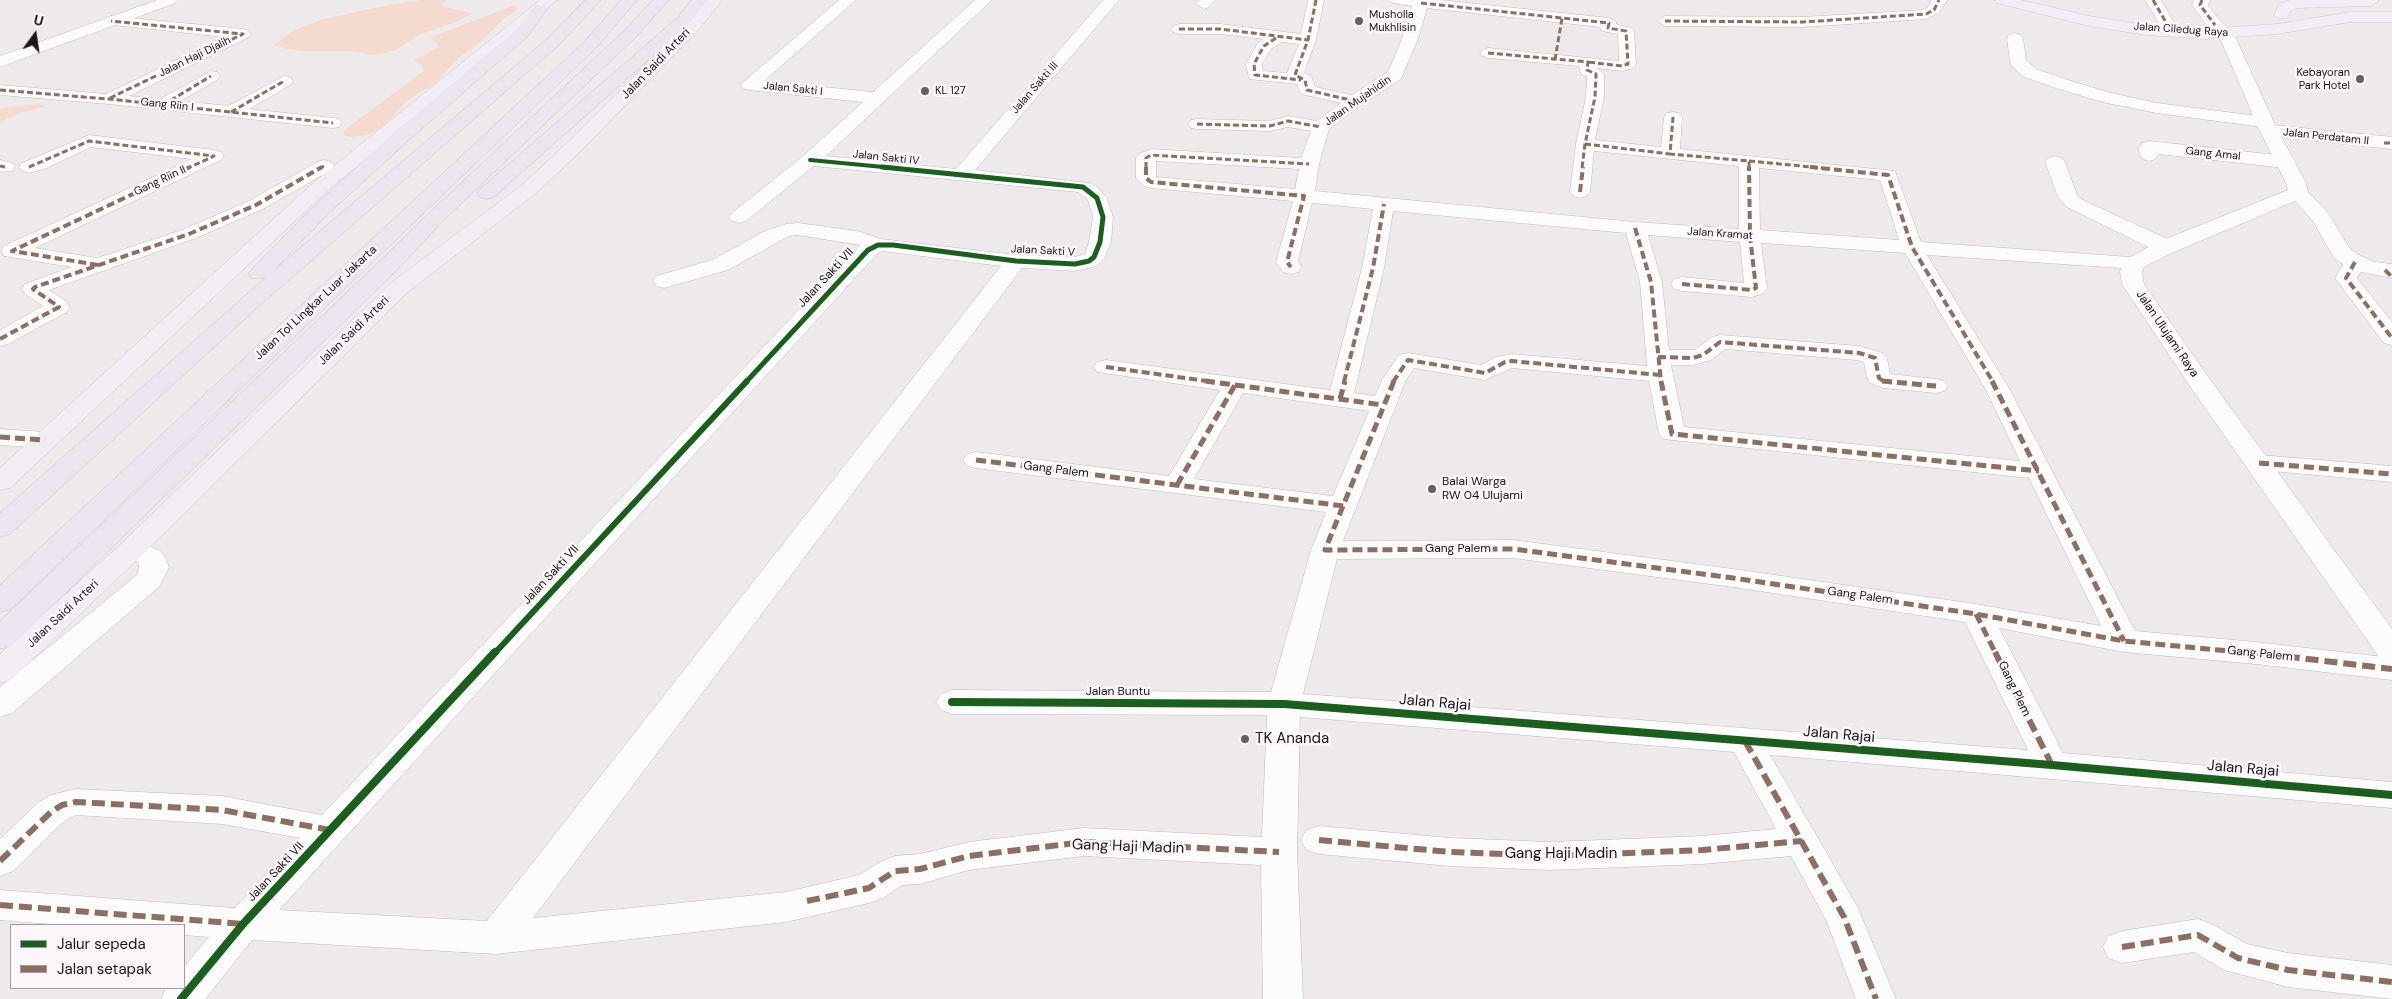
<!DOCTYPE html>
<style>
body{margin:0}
#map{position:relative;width:2392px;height:999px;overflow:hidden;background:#eeeaec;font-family:"DM Sans",sans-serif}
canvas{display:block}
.legend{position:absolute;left:10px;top:924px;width:175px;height:65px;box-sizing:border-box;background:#fcf6fa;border:1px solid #a19c9f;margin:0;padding:6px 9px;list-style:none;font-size:15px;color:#181617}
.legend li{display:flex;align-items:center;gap:10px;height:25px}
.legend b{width:25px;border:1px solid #a19c9f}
.north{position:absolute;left:10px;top:10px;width:50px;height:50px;-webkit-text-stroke:4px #fcf6fa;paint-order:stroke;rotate:14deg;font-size:14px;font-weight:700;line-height:20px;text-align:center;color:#181617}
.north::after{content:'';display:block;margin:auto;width:18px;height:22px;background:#181617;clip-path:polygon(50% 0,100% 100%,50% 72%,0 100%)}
</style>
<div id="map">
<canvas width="2392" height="999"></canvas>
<ul class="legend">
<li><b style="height:6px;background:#1b5e20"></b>Jalur sepeda</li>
<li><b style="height:6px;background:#8d6e63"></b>Jalan setapak</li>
</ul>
<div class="north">U</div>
</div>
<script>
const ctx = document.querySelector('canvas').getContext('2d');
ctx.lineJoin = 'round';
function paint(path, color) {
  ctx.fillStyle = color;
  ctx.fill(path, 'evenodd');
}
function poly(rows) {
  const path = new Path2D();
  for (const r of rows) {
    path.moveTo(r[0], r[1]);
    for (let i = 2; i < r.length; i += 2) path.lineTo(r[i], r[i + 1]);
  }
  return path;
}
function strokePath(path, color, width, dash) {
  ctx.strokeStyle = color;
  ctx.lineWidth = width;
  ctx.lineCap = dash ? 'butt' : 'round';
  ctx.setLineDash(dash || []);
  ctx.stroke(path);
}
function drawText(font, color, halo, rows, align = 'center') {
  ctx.font = font + ' "DM Sans",sans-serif';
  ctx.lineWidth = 5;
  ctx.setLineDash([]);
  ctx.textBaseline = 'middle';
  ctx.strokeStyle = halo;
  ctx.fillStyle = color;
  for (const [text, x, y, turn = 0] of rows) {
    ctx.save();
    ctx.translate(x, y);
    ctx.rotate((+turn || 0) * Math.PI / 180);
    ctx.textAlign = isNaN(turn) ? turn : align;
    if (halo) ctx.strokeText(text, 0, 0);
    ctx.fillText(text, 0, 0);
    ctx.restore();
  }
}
paint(poly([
 [421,0,446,0,442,3,443,7,465,11,472,14,453,23,420,34,396,50,381,54,373,55,350,51,306,51,287,49,274,45,291,32,320,20,388,5],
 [513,6,519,8,504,19,478,44,458,58,436,83,405,102,392,118,379,129,368,135,349,137,344,135,344,132,348,127,424,71,423,66,414,60,439,47,431,37],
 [40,104,46,106,20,113,0,122,0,108]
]), '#f4dacf');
const street = poly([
 [839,0,856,0,764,81,873,92,975,0,992,0,826,156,956,169,1103,0,1119,0,975,170,1090,183,1097,187,1107,198,1113,217,1111,242,1105,257,1097,266,1075,271,1022,268,533,918,786,892,859,875,882,861,895,856,920,854,969,842,1084,828,1262,837,1267,715,952,714,941,710,936,702,941,694,952,690,1271,692,1311,550,1326,512,976,468,967,466,963,460,967,454,976,452,1169,476,1220,390,1097,372,1094,367,1097,362,1106,360,1330,390,1362,268,1373,209,1312,203,1298,261,1302,267,1299,272,1291,274,1283,272,1276,262,1293,201,1151,188,1144,186,1136,178,1136,158,1139,154,1151,149,1301,158,1311,131,1288,127,1270,131,1197,129,1191,128,1188,124,1191,120,1197,119,1269,121,1288,116,1317,121,1341,103,1301,94,1297,84,1249,79,1246,64,1258,43,1263,39,1220,34,1179,34,1173,32,1171,29,1173,26,1179,24,1220,24,1301,34,1308,0,1324,0,1316,40,1304,73,1311,76,1315,87,1352,95,1388,72,1402,39,1412,6,1393,3,1390,0,1440,0,1609,18,1615,20,1617,25,1632,28,1634,31,1636,64,1634,68,1622,71,1597,68,1604,74,1604,97,1595,140,1661,147,1664,117,1667,113,1673,112,1679,113,1682,117,1680,149,1895,171,1921,242,2144,258,2147,263,2144,268,2136,269,1927,255,2010,390,2135,631,2256,642,2392,658,2392,680,2256,664,2124,652,1999,628,2063,753,2392,782,2392,808,1770,755,1857,906,1896,999,1856,999,1826,920,1791,856,1702,864,1550,870,1450,866,1319,854,1306,850,1301,840,1306,830,1319,826,1450,838,1550,842,1702,836,1776,829,1734,752,1300,717,1297,852,1303,999,1263,999,1261,865,1084,856,969,870,920,884,902,885,882,899,869,903,786,922,496,954,252,940,205,999,161,999,166,988,184,988,184,967,209,937,184,935,184,925,61,925,0,920,0,890,235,908,300,838,222,824,76,815,63,822,13,871,0,876,0,839,39,802,50,795,76,789,222,796,322,815,860,245,798,235,789,236,728,270,664,288,656,286,653,281,656,276,712,260,765,231,786,224,798,223,858,231,881,239,1016,255,1075,257,1085,254,1089,242,1093,217,1088,200,1078,192,814,166,746,221,739,223,732,221,729,217,732,213,803,156,863,102,749,90,743,89,740,85,839,0],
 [1427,8,1600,27,1602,31,1618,34,1619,61,1488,48,1482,50,1480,53,1482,56,1488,58,1579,66,1581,74,1587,76,1586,97,1576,144,1570,192,1573,196,1580,198,1587,196,1590,192,1594,151,1739,166,1739,229,1635,222,1315,191,1319,164,1329,129,1361,105,1401,79,1418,39,1427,8],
 [1282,42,1299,44,1287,73,1263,71,1262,64,1271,49,1282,42],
 [1156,161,1299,169,1295,189,1156,177,1156,161],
 [1759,168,1880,180,1899,240,1760,230,1759,168],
 [1393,211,1626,233,1640,282,1647,366,1512,354,1496,357,1481,365,1408,353,1399,355,1382,380,1375,396,1354,393,1384,268,1393,211],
 [1648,235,1740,242,1744,283,1682,277,1674,279,1671,284,1674,289,1682,291,1752,297,1764,293,1767,288,1761,243,1905,253,1986,390,2020,461,1684,427,1671,365,1693,365,1701,363,1711,360,1725,349,1857,360,1864,362,1867,378,1870,383,1883,388,1936,393,1945,391,1948,386,1945,381,1936,379,1890,374,1887,358,1883,353,1859,346,1720,335,1712,337,1695,350,1669,350,1662,282,1648,235],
 [882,251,1001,266,487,921,279,910,876,255,882,251],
 [1414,368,1485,380,1512,368,1649,381,1659,434,1663,439,2029,478,2101,626,1976,604,1733,569,1513,540,1343,541,1406,380,1414,368],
 [1243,393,1369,411,1333,496,1194,479,1243,393],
 [1513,558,1733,587,1965,622,2028,750,1303,694,1337,559,1513,558],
 [1199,0,1215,0,1209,7,1204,9,1196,4,1199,0],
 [1931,0,1947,0,1939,13,1926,19,1803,27,1665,26,1657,21,1665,16,1803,17,1923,10,1928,7,1931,0],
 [2145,0,2161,0,2175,24,2173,27,2161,27,2145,0],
 [2194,0,2210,0,2208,5,2223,25,2221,28,2209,28,2192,5,2194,0],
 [111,16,243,29,249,31,251,34,249,37,129,96,160,99,211,71,217,72,220,76,217,80,181,101,228,106,284,76,290,77,293,81,290,85,249,109,333,118,339,119,342,123,339,127,333,128,109,104,0,95,0,85,106,94,224,37,105,24,103,21,105,18,111,16],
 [2015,33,2021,35,2023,38,2026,60,2036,69,2071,81,2111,93,2157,103,2265,117,2271,118,2274,122,2272,125,2392,137,2392,149,2269,136,2263,134,2260,130,2262,127,2157,113,2102,102,2059,89,2024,77,2012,66,2010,62,2007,38,2009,35,2015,33],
 [89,135,214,150,221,152,224,156,221,160,35,248,97,258,182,230,249,201,317,162,324,160,331,162,334,166,331,170,263,209,196,238,49,290,67,302,70,307,67,312,8,344,0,346,0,330,43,306,25,294,22,289,25,284,71,267,4,256,1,251,4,246,192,159,91,147,47,168,29,173,22,171,19,167,22,163,89,135],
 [2149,141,2286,156,2293,158,2296,162,2293,166,2286,168,2158,154,2156,159,2149,161,2142,159,2138,149,2142,143,2149,141],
 [2055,156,2062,158,2065,162,2077,195,2081,199,2174,242,2177,247,2174,252,2166,253,2158,252,2067,207,2058,197,2045,162,2048,158,2055,156],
 [0,160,12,163,15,167,12,171,0,172,0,160],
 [2298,187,2305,189,2329,214,2350,249,2363,257,2375,262,2392,264,2392,278,2361,272,2357,278,2392,322,2392,345,2384,343,2335,278,2343,264,2334,258,2313,221,2288,193,2291,189,2298,187],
 [0,429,45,432,54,434,58,440,54,446,45,448,0,445,0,429],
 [2259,455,2392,466,2392,482,2250,469,2246,463,2250,457,2259,455],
 [132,540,161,551,165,557,169,567,160,586,12,713,0,717,0,687,137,575,139,567,138,562,122,555,118,549,122,543,132,540],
 [2198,919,2212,924,2247,944,2288,953,2392,965,2392,999,2288,987,2224,970,2194,952,2122,963,2108,958,2103,947,2108,936,2122,931,2198,919]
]);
const secondary = poly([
 [157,0,179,0,176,3,0,67,0,56,157,0],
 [2215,20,2221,22,2234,34,2276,127,2306,183,2308,193,2305,197,2174,252,2144,267,2142,271,2144,284,2206,374,2392,629,2392,663,2381,660,2185,379,2122,284,2120,271,2128,258,2158,242,2288,190,2286,183,2258,127,2219,36,2207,25,2209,22,2215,20]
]);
const primary = poly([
 [540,0,557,0,327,191,10,488,0,490,0,468,313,183,540,0],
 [706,0,722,0,700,28,582,150,536,193,408,292,142,555,11,680,0,683,0,654,122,543,392,282,522,185,568,142,688,22,706,0],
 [1994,0,2021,0,2089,16,2146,25,2206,29,2277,24,2351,12,2392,12,2392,22,2351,22,2277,34,2206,39,2146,35,2089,26,1997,3,1994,0],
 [2290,0,2378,0,2379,1,2371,6,2298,8,2291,10,2287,18,2277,18,2274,15,2279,4,2290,0]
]);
const highway = poly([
 [585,0,601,0,559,45,257,308,10,534,0,537,0,513,265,278,251,278,248,273,313,207,394,133,516,30,535,5,545,5,548,8,528,36,408,141,327,215,274,270,547,39,585,0],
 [621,0,637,0,597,47,11,609,0,612,0,585,585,41,621,0],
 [653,0,669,0,637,36,445,219,395,272,11,646,0,649,0,621,379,262,431,211,625,30,653,0],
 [691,0,707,0,690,23,494,197,487,199,480,197,477,193,480,189,678,17,691,0]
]);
strokePath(street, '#bebbbd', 1);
strokePath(secondary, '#bebbbd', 1);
strokePath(primary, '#cac9c9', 1);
strokePath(highway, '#cac9c9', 1);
paint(street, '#fcfcfc');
paint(secondary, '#fcfcfc');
paint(primary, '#f2edf4');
paint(highway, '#ebe5ef');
strokePath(poly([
 [1316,0,1308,40,1295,75,1305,80,1307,90,1355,101],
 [2153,0,2167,24],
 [2202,0,2200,5,2215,25],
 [1421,3,1609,23,1608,28,1626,31,1628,64,1622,66,1588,62],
 [1665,21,1803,22,1926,14,1934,10,1939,0],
 [1179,29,1220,29,1308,40],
 [1276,38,1264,46,1254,64,1255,75,1301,80],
 [1488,53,1588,62,1587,70,1596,74,1595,97,1585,144,1582,168],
 [1555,60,1562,18],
 [0,90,109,99,333,123],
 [110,98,243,34,111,21],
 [163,105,211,76],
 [231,112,284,81],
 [1673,117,1670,154,1749,161,1749,168],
 [1197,124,1270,126,1288,121,1321,127],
 [2384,143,2392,143],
 [1585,144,1670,154],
 [1749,161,1822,168],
 [0,166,5,167],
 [29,167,89,141,214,156,188,168],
 [320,168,324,166],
 [1146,168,1146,158,1151,155,1309,164]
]), '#8d6e63', 3, [6, 3]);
strokePath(poly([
 [1146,167,1146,178,1151,182,1304,196,1287,262,1291,267],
 [1810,167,1888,175,1912,247,1993,382],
 [1580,192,1583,167],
 [1635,228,1651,282,1661,382],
 [2355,262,2346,278,2392,338],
 [98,265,12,251,190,167],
 [2385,270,2392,277],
 [1682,284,1752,290,1756,288,1750,236,1749,167],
 [0,339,59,307,33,289,35,287,189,234,256,205,322,167],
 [1658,357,1693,358,1703,355,1720,342,1859,353,1875,358,1879,378,1883,381,1892,382],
 [1106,367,1214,382],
 [1344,382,1373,268,1384,204],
 [1393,382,1408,360,1485,373,1505,362,1512,361,1660,375]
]), '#8d6e63', 4, [8, 4]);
strokePath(poly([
 [1205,381,1383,405],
 [1394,381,1325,550,1513,549,1733,578,1976,614,2124,641,2261,654],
 [1661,381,1672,434,2039,471],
 [1882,381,1936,386],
 [1992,381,2124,641],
 [1340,399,1345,381],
 [0,437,45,440],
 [976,460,1344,506],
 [2259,463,2392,474],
 [1177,485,1235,385],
 [1976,614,1996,654]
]), '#8d6e63', 5, [10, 5]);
strokePath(poly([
 [1995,652,2052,765],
 [2249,652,2392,669],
 [1745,741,1844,917,1876,999],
 [1319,840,1450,852,1550,856,1702,850,1802,841],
 [0,861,51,812,62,805,76,802,222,810,330,830],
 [807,901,869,888,895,871,920,869,969,856,1084,842,1279,852],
 [0,905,243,924],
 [2122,947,2198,935,2238,958,2288,970,2392,982]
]), '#8d6e63', 6, [13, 6]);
strokePath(poly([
 [810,160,894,168]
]), '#1b5e20', 4);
strokePath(poly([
 [746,382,868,250,878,245,893,245,1016,261,1075,264,1089,261,1094,257,1100,242,1103,217,1097,198,1083,187,882,167]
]), '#1b5e20', 5);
strokePath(poly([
 [494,654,747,381]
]), '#1b5e20', 6);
strokePath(poly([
 [952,702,1284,704,2052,765,2392,795],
 [181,999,243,924,495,652]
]), '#1b5e20', 8);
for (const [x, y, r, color] of [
 [1359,21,5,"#636062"],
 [2360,79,5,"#636062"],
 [925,91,5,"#636062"],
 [1432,489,5,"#636062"],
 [1245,739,5,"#636062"]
]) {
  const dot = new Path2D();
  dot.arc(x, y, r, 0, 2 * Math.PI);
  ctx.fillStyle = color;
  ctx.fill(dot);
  strokePath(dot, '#fcf6fa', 2);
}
drawText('11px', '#181617', '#fcf6fa', [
 ["Musholla",1369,15],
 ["Mukhlisin",1369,28],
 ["Kebayoran",2350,73,"right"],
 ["Park Hotel",2350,86,"right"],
 ["KL 127",935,91]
], 'left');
drawText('11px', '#181617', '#fcf6fa', [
 ["Jalan Ciledug Raya",2181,30,4],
 ["Jalan Haji Djalih",195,57,-26],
 ["Jalan Sakti III",1035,88,-49],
 ["Jalan Sakti I",793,89,6],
 ["Jalan Mujahidin",1358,101,-35],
 ["Gang Riin I",167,105,6],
 ["Jalan Perdatam II",2326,137,6],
 ["Gang Amal",2213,154,6],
 ["Jalan Sakti IV",886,158,6],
 ["Gang Riin II",160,181,-25],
 ["Jalan Kramat",1720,234,4],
 ["Jalan Sakti V",1043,251,3]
]);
drawText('12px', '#181617', '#fcf6fa', [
 ["Jalan Saidi Arteri",656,64,-46],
 ["Jalan Sakti VII",826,278,-47],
 ["Jalan Tol Lingkar Luar Jakarta",316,303,-43],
 ["Jalan Saidi Arteri",354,331,-44],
 ["Jalan Ulujami Raya",2167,334,56],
 ["Gang Palem",1056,470,7],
 ["Gang Palem",1458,549],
 ["Jalan Sakti VII",551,575,-47],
 ["Gang Palem",1860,596,8],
 ["Jalan Saidi Arteri",63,614,-43],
 ["Gang Palem",2260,654,6],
 ["Gang Plem",2014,689,64],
 ["Jalan Buntu",1118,692],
 ["Jalan Sakti VII",276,872,-47]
]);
drawText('12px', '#181617', '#fcf6fa', [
 ["Balai Warga",1442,482],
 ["RW 04 Ulujami",1442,496]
], 'left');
drawText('15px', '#181617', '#fcf6fa', [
 ["Jalan Rajai",1435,703,5],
 ["Jalan Rajai",1839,735,5],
 ["Jalan Rajai",2243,769,5],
 ["Gang Haji Madin",1128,847,2],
 ["Gang Haji Madin",1561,854]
]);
drawText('15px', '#181617', '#fcf6fa', [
 ["TK Ananda",1255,739]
], 'left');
</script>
